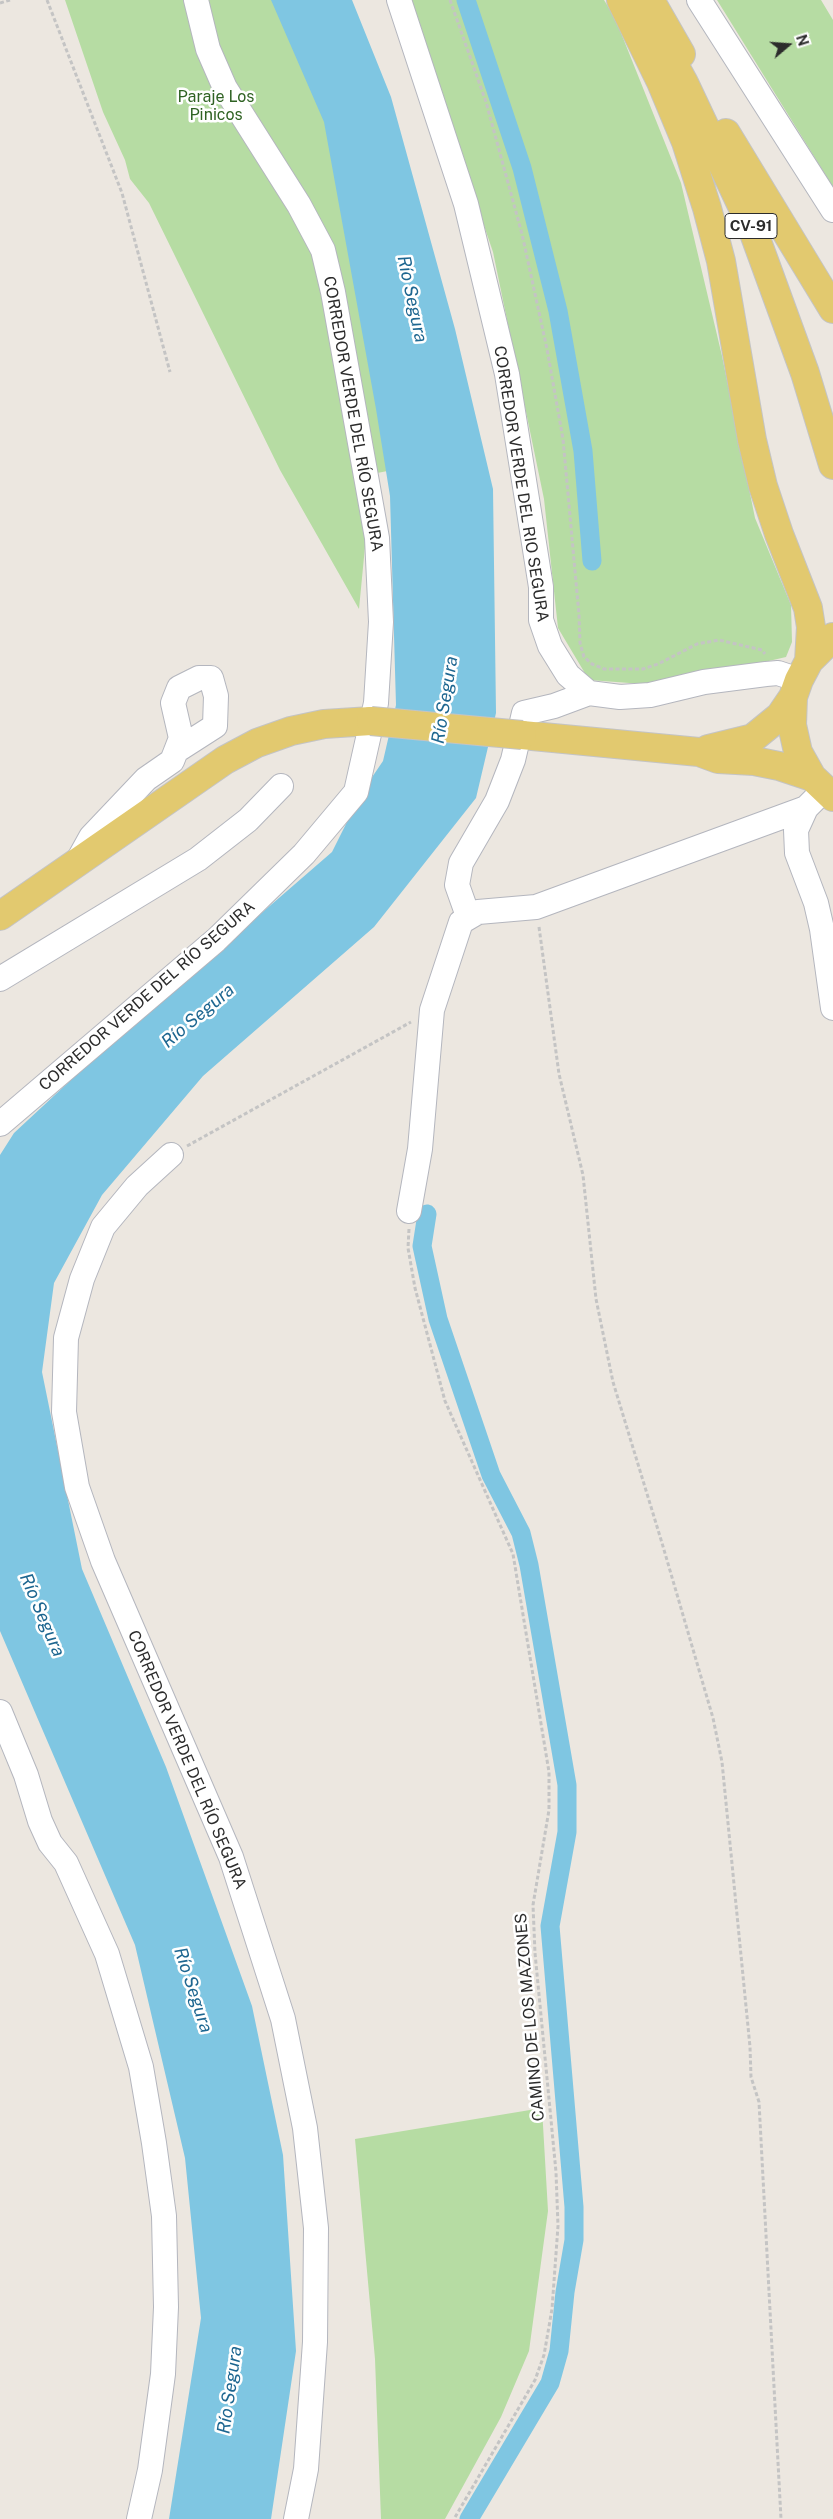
<!DOCTYPE html>
<meta charset="utf-8">
<style>
body{margin:0}
#map{position:relative;width:833px;height:2519px;overflow:hidden;background:#ece7e0;font-family:"Public Sans",sans-serif}
canvas{display:block}
.north{position:absolute;left:763px;top:20px;width:50px;height:50px;-webkit-text-stroke:4px #fff;paint-order:stroke;rotate:72deg;font-size:14px;font-weight:700;line-height:20px;text-align:center;color:#2c2c2c}
.north::after{content:'';display:block;margin:auto;width:18px;height:22px;background:#2c2c2c;clip-path:polygon(50% 0,100% 100%,50% 72%,0 100%)}
</style>
<div id="map">
<canvas width="833" height="2519"></canvas>
<div class="north">N</div>
</div>
<script>
const ctx = document.querySelector('canvas').getContext('2d');
ctx.lineJoin = 'round';
function paint(path, color) {
  ctx.fillStyle = color;
  ctx.fill(path, 'evenodd');
}
function poly(rows) {
  const path = new Path2D();
  for (const r of rows) {
    path.moveTo(r[0], r[1]);
    for (let i = 2; i < r.length; i += 2) path.lineTo(r[i], r[i + 1]);
  }
  return path;
}
function strokePath(path, color, width, dash) {
  ctx.strokeStyle = color;
  ctx.lineWidth = width;
  ctx.lineCap = dash ? 'butt' : 'round';
  ctx.setLineDash(dash || []);
  ctx.stroke(path);
}
function drawText(font, color, halo, rows, align = 'center') {
  ctx.font = font + ' "Public Sans",sans-serif';
  ctx.lineWidth = 5;
  ctx.setLineDash([]);
  ctx.textBaseline = 'middle';
  ctx.strokeStyle = halo;
  ctx.fillStyle = color;
  for (const [text, x, y, turn = 0] of rows) {
    ctx.save();
    ctx.translate(x, y);
    ctx.rotate((+turn || 0) * Math.PI / 180);
    ctx.textAlign = isNaN(turn) ? turn : align;
    if (halo) ctx.strokeText(text, 0, 0);
    ctx.fillText(text, 0, 0);
    ctx.restore();
  }
}
paint(poly([
 [65,0,285,0,328,105,403,468,372,474,359,609,280,470,149,203,130,179,125,160,103,112],
 [407,0,604,0,615,18,681,183,722,356,755,518,791,605,792,642,786,657,721,672,643,684,589,680,558,628,544,499,493,252],
 [717,0,821,0,833,20,833,187],
 [542,2108,548,2211,529,2351,501,2417,445,2519,381,2519,375,2359,355,2139]
]), '#b6dca3');
paint(poly([
 [271,0,352,0,391,97,455,329,493,489,496,713,476,798,374,927,203,1076,102,1195,54,1283,42,1372,82,1569,166,1767,252,2006,283,2155,296,2351,271,2519,169,2519,201,2318,185,2158,135,1945,0,1631,0,1155,14,1133,100,1053,332,852,362,792,383,761,396,705,390,496,376,409,324,122]
]), '#7fc6e2');
strokePath(poly([
 [466,0,522,168,558,311,583,451,592,561],
 [427,1214,422,1246,438,1319,491,1475,521,1533,529,1565,567,1785,567,1832,550,1926,574,2207,574,2240,565,2292,559,2351,550,2383,469,2519]
]), '#7fc6e2', 19);
const minor = poly([
 [399,0,466,204,507,374,541,587,541,620,550,646,568,675,589,693,620,697,650,695,704,682,766,674,778,673,799,680],
 [699,0,833,210],
 [806,808,796,830,797,853,816,903,822,929,833,1008],
 [76,864,91,837,146,779,172,761,176,751,181,738,173,703,179,688,199,678,211,678,216,696,215,726,176,751],
 [468,916,457,885,461,863,497,801,513,760,524,713,554,706,589,693],
 [0,979,198,859,248,820,281,786],
 [0,1124,216,940,304,854,356,792,376,703,381,622,377,538,333,292,323,250,299,205,225,88,208,49,196,0],
 [171,1155,137,1186,103,1227,82,1279,66,1338,64,1412,77,1487,103,1561,231,1857,283,2019,305,2128,316,2228,315,2342,306,2469,296,2519],
 [409,1211,420,1149,432,1010,461,922,478,912,536,907,806,808,824,790],
 [0,1712,26,1775,40,1821,50,1843,66,1863,107,1954,141,2067,154,2143,164,2216,166,2307,163,2374,150,2470,139,2519]
]);
const major = poly([
 [621,0,661,82,686,142,707,208,721,261,752,440,763,486,779,534,808,608,811,627,809,661],
 [650,0,681,54],
 [661,41,684,83,751,225,805,373,833,465],
 [726,133,833,309],
 [833,637,809,661,799,680,793,697,792,725,798,752,812,777,833,797],
 [522,735,699,752,718,759,754,761,779,766,812,777],
 [708,749,753,738,780,716,793,697],
 [0,916,225,760,257,743,291,731,324,724,371,721]
]);
strokePath(minor, '#b4b6be', 26);
strokePath(major, '#c4c4c4', 30);
strokePath(poly([
 [47,0,122,193,170,372],
 [450,0,486,102,522,234,547,349,563,439,579,615,580,643,584,657,592,664,604,669,643,669,658,664,697,644,719,640,762,650,765,654],
 [0,3,10,0],
 [539,927,559,1074,583,1175,596,1299,613,1382,662,1543,713,1718,722,1762,750,2047,751,2077,759,2102,781,2519],
 [187,1146,411,1022],
 [409,1229,408,1248,415,1288,445,1401,513,1554,549,1772,549,1810,533,1905,535,1953,556,2172,558,2226,552,2309,544,2355,535,2380,454,2519]
]), '#c4c4c4', 3, [4, 2.5]);
strokePath(minor, '#fff', 24);
strokePath(major, '#e2c96f', 28);
const majorBridge = poly([
 [371,721,522,735]
]);
strokePath(majorBridge, '#c4c4c4', 30, []);
strokePath(majorBridge, '#e2c96f', 28);
for (const [x, y, w] of [
 [751,226,52]
]) {
  const box = new Path2D();
  box.roundRect(x - w / 2, y - 12.5, w, 25, 4);
  ctx.fillStyle = '#fff';
  ctx.fill(box);
  strokePath(box, '#2c2c2c', 1);
}
drawText('bold 15px', '#2c2c2c', null, [
 ["CV-91",751,226]
]);
drawText('16px', '#2f6223', '#fff', [
 ["Paraje Los",216,97],
 ["Pinicos",216,115]
]);
drawText('16px', '#2c2c2c', '#fff', [
 ["CORREDOR VERDE DEL RÍO SEGURA",353,414,80],
 ["CORREDOR VERDE DEL RIO SEGURA",521,484,81],
 ["CORREDOR VERDE DEL RÍO SEGURA",147,996,-41],
 ["CORREDOR VERDE DEL RÍO SEGURA",187,1760,67],
 ["CAMINO DE LOS MAZONES",530,2017,-95]
]);
drawText('italic 18px', '#1d6690', '#fff', [
 ["Río Segura",412,299,78],
 ["Río Segura",445,700,-81],
 ["Río Segura",198,1016,-40],
 ["Río Segura",42,1615,67],
 ["Río Segura",193,1990,72],
 ["Río Segura",230,2390,-82]
]);
</script>
